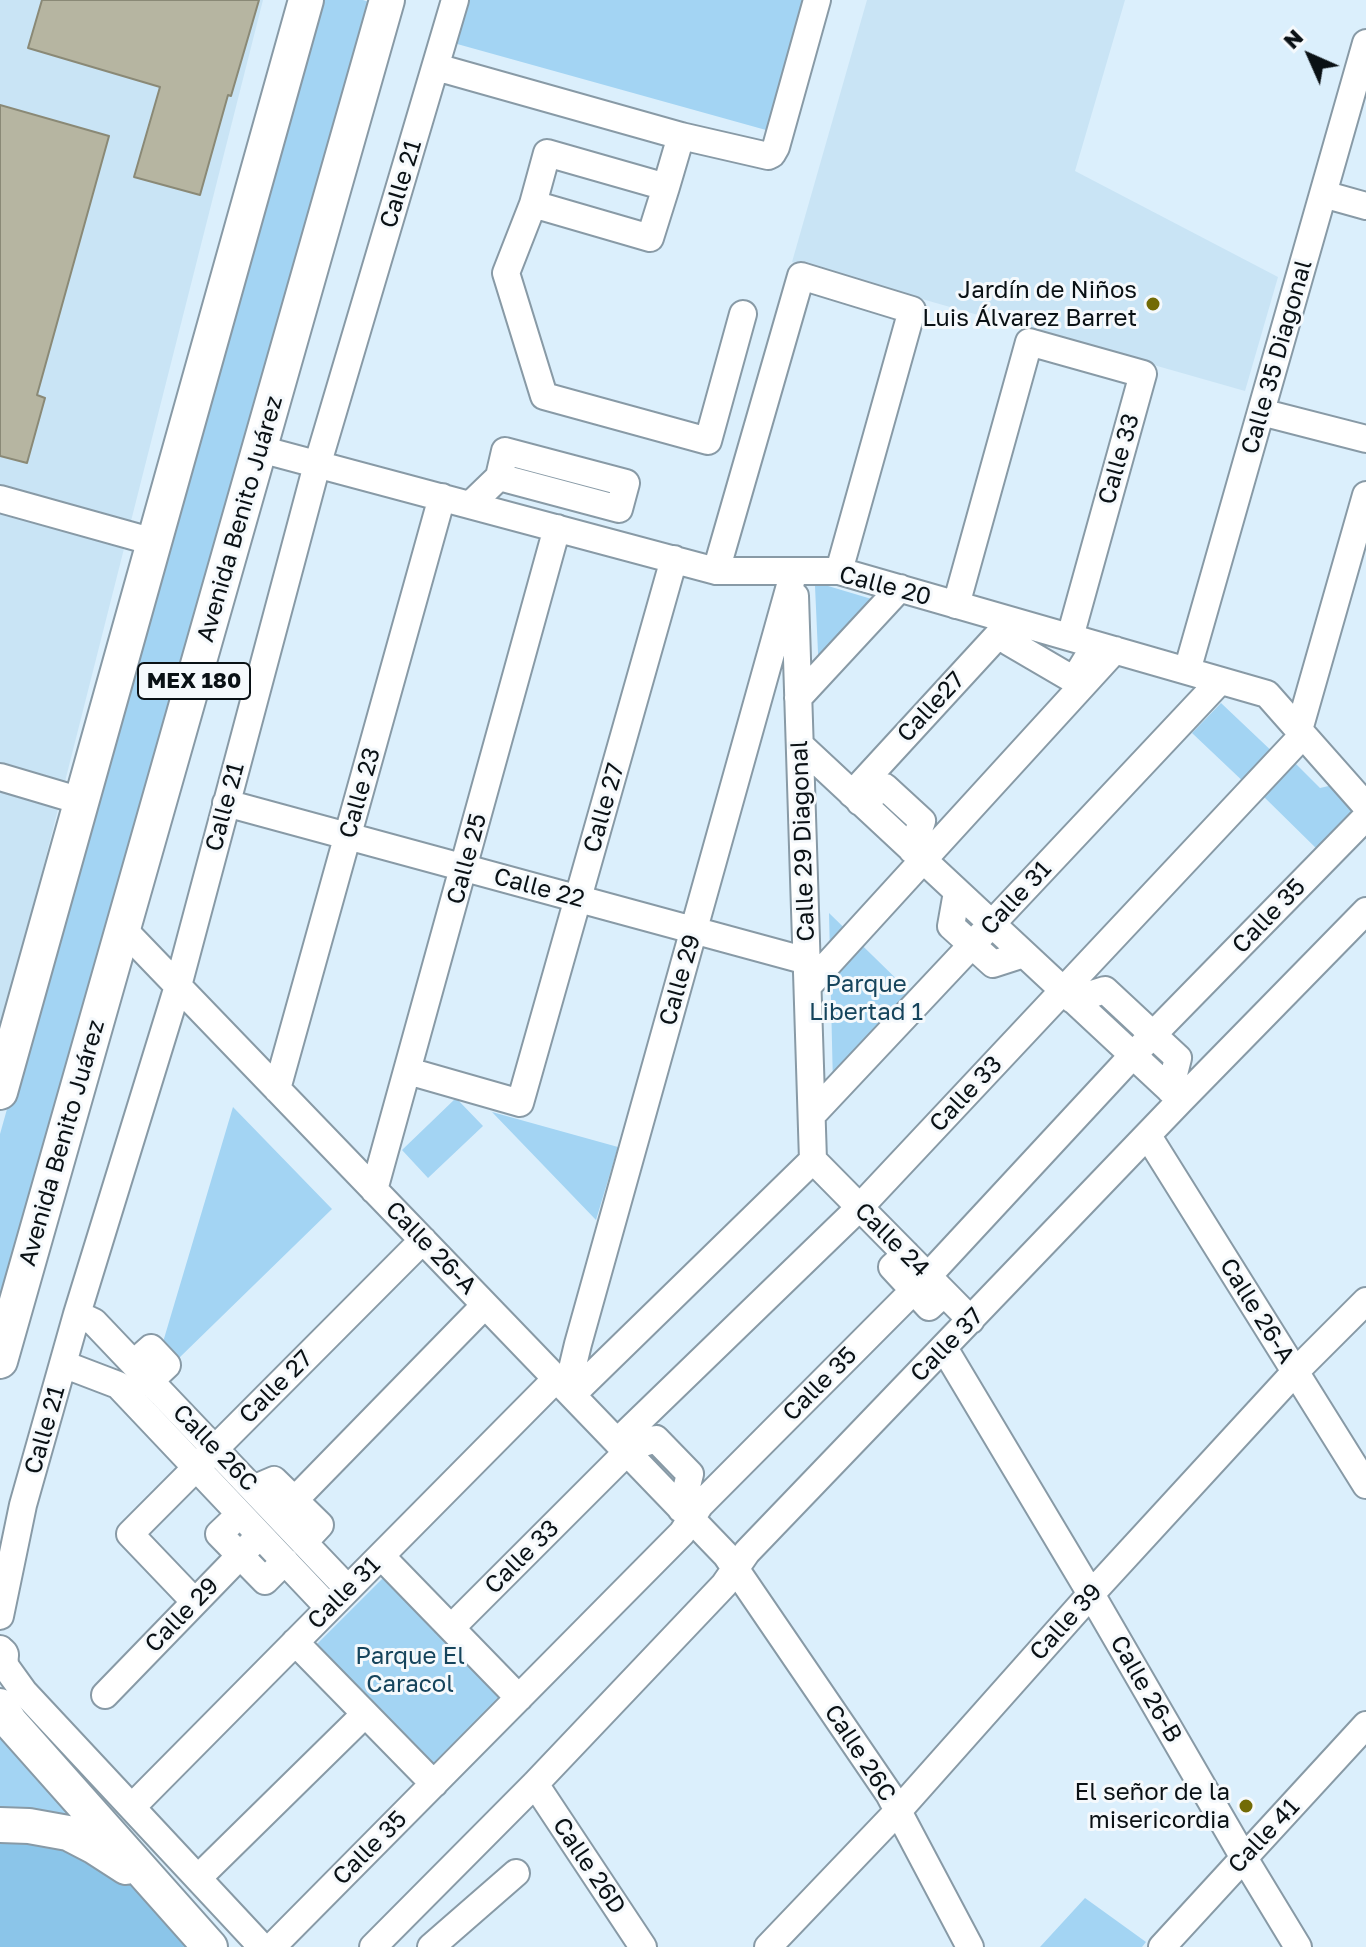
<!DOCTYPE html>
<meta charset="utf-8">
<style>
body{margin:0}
#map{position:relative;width:1366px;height:1947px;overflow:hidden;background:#dbeffc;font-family:"Golos Text",sans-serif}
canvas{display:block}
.north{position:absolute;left:1270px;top:16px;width:80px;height:80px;-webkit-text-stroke:6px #f5f9fc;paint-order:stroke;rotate:315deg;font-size:22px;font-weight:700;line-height:32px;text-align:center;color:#0a1115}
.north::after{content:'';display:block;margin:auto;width:28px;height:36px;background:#0a1115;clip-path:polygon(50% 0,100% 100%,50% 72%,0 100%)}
</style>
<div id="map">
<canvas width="1366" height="1947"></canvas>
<div class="north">N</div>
</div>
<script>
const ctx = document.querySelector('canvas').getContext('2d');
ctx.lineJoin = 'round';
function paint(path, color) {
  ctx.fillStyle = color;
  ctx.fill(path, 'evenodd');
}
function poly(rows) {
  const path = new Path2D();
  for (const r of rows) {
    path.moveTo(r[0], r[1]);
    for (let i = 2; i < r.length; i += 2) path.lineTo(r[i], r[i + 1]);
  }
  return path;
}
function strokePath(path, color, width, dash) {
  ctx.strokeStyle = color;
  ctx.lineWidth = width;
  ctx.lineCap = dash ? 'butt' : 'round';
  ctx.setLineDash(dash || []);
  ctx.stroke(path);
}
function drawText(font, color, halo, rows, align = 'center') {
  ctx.font = font + ' "Golos Text",sans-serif';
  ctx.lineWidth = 6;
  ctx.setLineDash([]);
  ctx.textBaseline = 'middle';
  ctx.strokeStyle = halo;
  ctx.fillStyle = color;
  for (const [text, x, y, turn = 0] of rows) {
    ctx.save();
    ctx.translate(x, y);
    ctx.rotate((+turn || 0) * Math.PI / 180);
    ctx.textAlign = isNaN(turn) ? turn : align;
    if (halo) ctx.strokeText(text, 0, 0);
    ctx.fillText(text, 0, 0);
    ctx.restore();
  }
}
paint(poly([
 [0,0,263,0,0,1038],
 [867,0,1125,0,1075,171,1278,277,1245,391,792,262]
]), '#c9e4f5');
paint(poly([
 [318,0,363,0,372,3,0,1327,0,1134],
 [462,0,804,0,766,130,450,42],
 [818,583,885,603,819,675,815,586],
 [1221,703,1278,757,1249,787,1192,733],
 [1292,760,1320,788,1333,785,1360,818,1323,855,1261,794],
 [829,913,916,998,833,1086],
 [456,1098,483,1126,428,1178,402,1150],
 [233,1107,332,1209,178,1359,163,1342],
 [492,1112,618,1147,596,1220],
 [385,1576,503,1696,434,1764,316,1645],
 [0,1720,110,1843,0,1816],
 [1085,1898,1146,1942,1142,1947,1040,1947]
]), '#a3d4f3');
paint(poly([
 [0,1837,89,1850,135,1887,190,1947,0,1947]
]), '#8bc5e9');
const building = poly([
 [42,0,259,0,231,96,228,95,200,195,134,177,160,87,28,48,42,0],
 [0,105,109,136,37,395,45,398,27,463,0,456,0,105]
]);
paint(building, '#b6b5a1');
strokePath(building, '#8a8976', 2);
const minor = poly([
 [436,67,681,136,768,156,772,154,776,147,817,0],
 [666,187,650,238,533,204,547,153,666,187,681,136],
 [1323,194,1366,206],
 [533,204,506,273,544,396,708,441,743,314],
 [1261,412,1366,439],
 [260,449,716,571,839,571,1267,694,1366,806],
 [0,499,154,542],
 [470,505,499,477,505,451,626,483,619,509,499,477],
 [716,571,801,276,912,310,839,571],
 [795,596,813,1160],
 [956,605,1029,342,1143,374,1070,637],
 [1020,623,1009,642,1074,680,1088,657],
 [1187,671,1366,43],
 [798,698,900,588],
 [1299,730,1366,495],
 [800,745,1181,1100],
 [0,777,81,801],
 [852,794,1011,621],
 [860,802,885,787,922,821,912,850],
 [226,803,807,961],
 [957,892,951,926,993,964,1024,954],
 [123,929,726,1555,889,1794,970,1947],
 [808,986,1115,650],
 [1073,1000,1105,990,1178,1058,1170,1090],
 [408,1071,520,1103,674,559],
 [277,1089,442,497],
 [812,1115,1220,681],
 [1148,1136,1366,1485],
 [813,1160,971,1320],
 [374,1190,557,528],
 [906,1254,892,1267,929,1307,944,1293],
 [77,1314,94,1322,348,1589],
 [944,1348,1091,1594,1244,1858,1298,1947],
 [134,1363,151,1348,167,1365,150,1381],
 [63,1364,118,1385,329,1608],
 [567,1390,578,1344,794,571],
 [572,1395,813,1160],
 [617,1442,860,1207,1303,735],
 [624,1449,656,1439,690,1474,681,1509],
 [253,1489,274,1480,320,1525,304,1542],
 [240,1514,219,1534,265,1581,285,1561],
 [279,1516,485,1305],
 [381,1556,519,1698],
 [195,1602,130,1534,423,1240],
 [0,1616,23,1505,77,1314,178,986,314,476,455,0],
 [451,1628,627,1452],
 [295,1642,434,1784],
 [0,1649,6,1667,24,1692,262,1947],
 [105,1695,260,1535],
 [535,1784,643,1947],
 [132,1807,556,1379],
 [198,1878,365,1714],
 [272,1947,682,1533,700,1505,928,1276,1133,1055,1366,817],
 [373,1947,535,1784,724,1585,747,1552,1181,1100,1366,911],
 [431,1947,516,1873],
 [768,1947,898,1811,1091,1594,1295,1372,1366,1301],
 [1162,1947,1366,1725]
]);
const major = poly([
 [0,1092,306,0],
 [0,1361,387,0],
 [0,1664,1,1655],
 [0,1706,10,1722,210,1947],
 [0,1825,29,1826,68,1833,95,1847,126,1867]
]);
strokePath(minor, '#889aa6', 30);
strokePath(major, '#889aa6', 38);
strokePath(minor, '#fff', 26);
strokePath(major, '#fff', 34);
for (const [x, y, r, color] of [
 [1153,304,8,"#726b06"],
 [1246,1806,8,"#726b06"]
]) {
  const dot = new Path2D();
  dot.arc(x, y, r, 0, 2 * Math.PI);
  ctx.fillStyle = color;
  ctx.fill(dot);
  strokePath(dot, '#f5f9fc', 3);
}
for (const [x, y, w] of [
 [194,681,112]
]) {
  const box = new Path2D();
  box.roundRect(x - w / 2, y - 18, w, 36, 6);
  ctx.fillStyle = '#f5f9fc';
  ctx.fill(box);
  strokePath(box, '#0a1115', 2);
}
drawText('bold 22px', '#0a1115', null, [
 ["MEX 180",194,681]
]);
drawText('24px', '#0a1115', '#f5f9fc', [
 ["Calle 21",401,184,-73],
 ["Calle 35 Diagonal",1277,357,-74],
 ["Calle 33",1119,459,-74],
 ["Avenida Benito Juárez",240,519,-74],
 ["Calle 20",885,586,15],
 ["Calle27",931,707,-47],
 ["Calle 23",360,793,-74],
 ["Calle 21",225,807,-75],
 ["Calle 27",604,808,-74],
 ["Calle 29 Diagonal",803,841,-92],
 ["Calle 25",467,859,-75],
 ["Calle 22",539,888,15],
 ["Calle 31",1016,898,-47],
 ["Calle 35",1269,916,-46],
 ["Calle 29",680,980,-74],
 ["Calle 33",966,1094,-47],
 ["Avenida Benito Juárez",62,1143,-74],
 ["Calle 24",892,1240,45],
 ["Calle 26-A",431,1248,46],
 ["Calle 26-A",1257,1311,58],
 ["Calle 37",947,1345,-46],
 ["Calle 35",820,1384,-45],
 ["Calle 27",276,1387,-45],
 ["Calle 21",45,1430,-74],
 ["Calle 26C",215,1448,46],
 ["Calle 33",522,1557,-45],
 ["Calle 31",344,1593,-45],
 ["Calle 29",182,1615,-46],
 ["Calle 39",1066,1622,-48],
 ["Calle 26-B",1146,1689,60],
 ["Calle 26C",860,1753,57],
 ["Calle 41",1264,1836,-47],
 ["Calle 35",370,1848,-45],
 ["Calle 26D",589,1866,56]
]);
drawText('24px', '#0a1115', '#f5f9fc', [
 ["Jardín de Niños",1137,290],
 ["Luis Álvarez Barret",1137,318],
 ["El señor de la",1230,1792],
 ["misericordia",1230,1820]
], 'right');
drawText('24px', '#15445c', '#f5f9fc', [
 ["Parque",866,984],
 ["Libertad 1",866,1012],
 ["Parque El",410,1656],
 ["Caracol",410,1684]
]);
</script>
